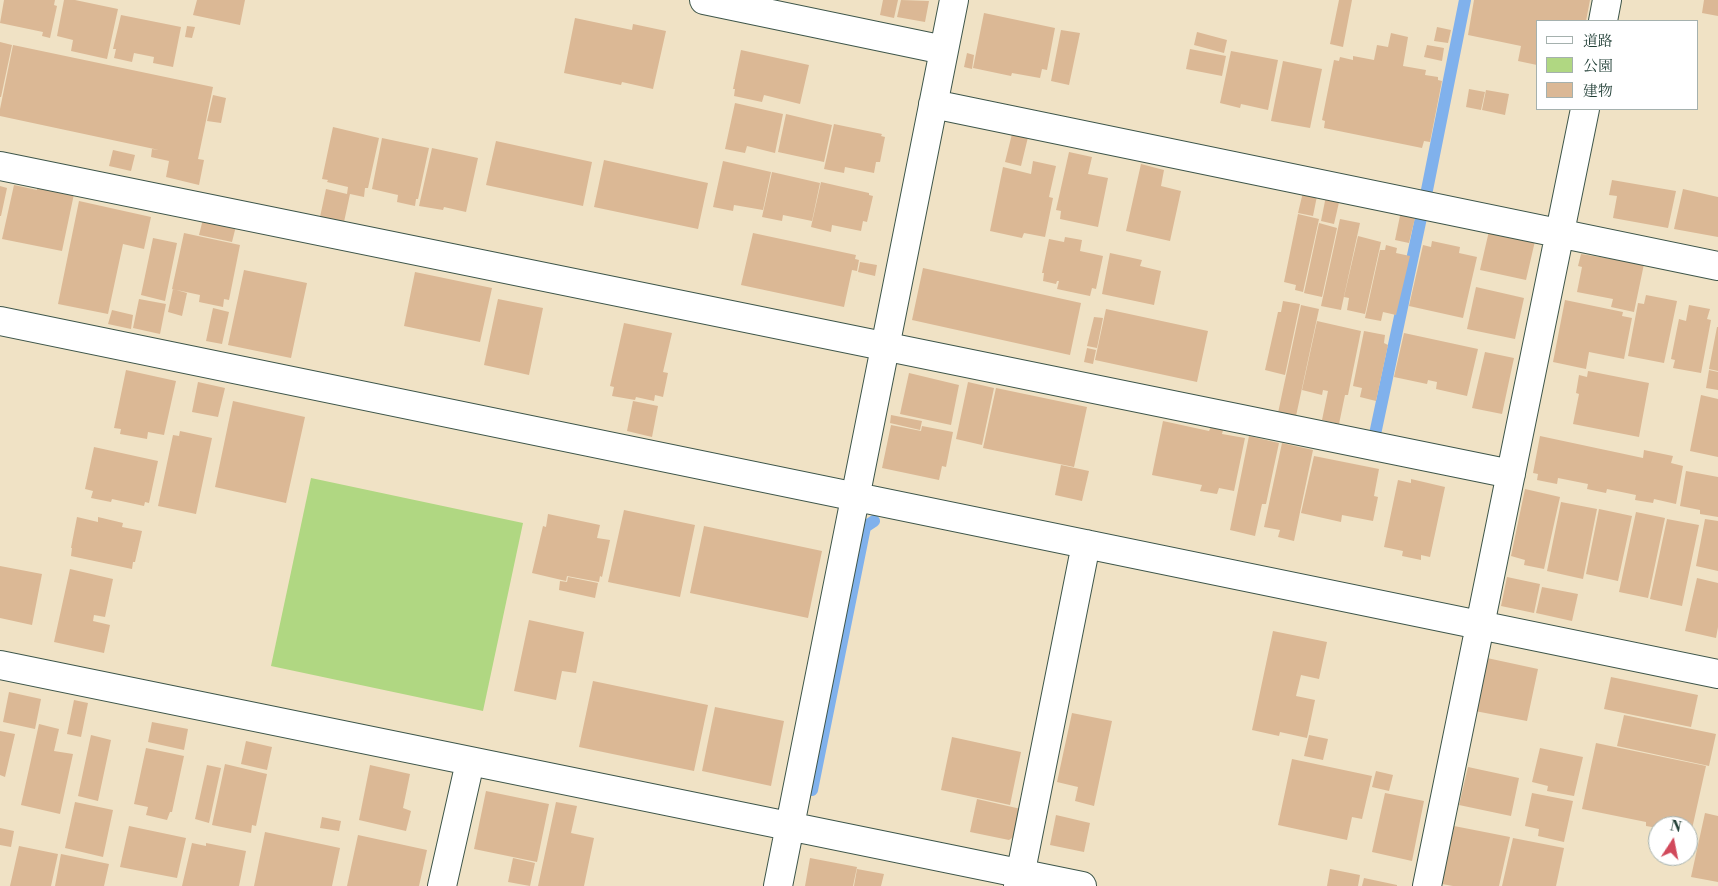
<!DOCTYPE html>
<meta charset="utf-8">
<style>
body{margin:0}
#map{position:relative;width:1718px;height:886px;overflow:hidden;background:#f0e2c5;font-family:"Libre Bodoni","Noto Serif JP",serif}
canvas{display:block}
.legend{position:absolute;left:1536px;top:20px;width:162px;height:90px;box-sizing:border-box;background:#fff;border:1px solid #a5b1ae;margin:0;padding:6px 9px;list-style:none;font-size:15px;color:#1f3d34}
.legend li{display:flex;align-items:center;gap:10px;height:25px}
.legend b{width:25px;border:1px solid #a5b1ae}
.north{position:absolute;left:1648px;top:816px;width:50px;height:50px;box-sizing:border-box;background:#fff;border:1px solid #a5b1ae;border-radius:50%;rotate:11deg;font-size:14px;font-weight:700;line-height:20px;text-align:center;color:#1f3d34}
.north::after{content:'';display:block;margin:auto;width:18px;height:22px;background:#d1495b;clip-path:polygon(50% 0,100% 100%,50% 72%,0 100%)}
</style>
<div id="map">
<canvas width="1718" height="886"></canvas>
<ul class="legend">
<li><b style="height:6px;background:#fff"></b>道路</li>
<li><b style="height:14px;background:#b0d782"></b>公園</li>
<li><b style="height:14px;background:#dbb895"></b>建物</li>
</ul>
<div class="north">N</div>
</div>
<script>
const ctx = document.querySelector('canvas').getContext('2d');
ctx.lineJoin = 'round';
function paint(path, color) {
  ctx.fillStyle = color;
  ctx.fill(path, 'evenodd');
}
function poly(rows) {
  const path = new Path2D();
  for (const r of rows) {
    path.moveTo(r[0], r[1]);
    for (let i = 2; i < r.length; i += 2) path.lineTo(r[i], r[i + 1]);
  }
  return path;
}
function strokePath(path, color, width, dash) {
  ctx.strokeStyle = color;
  ctx.lineWidth = width;
  ctx.lineCap = dash ? 'butt' : 'round';
  ctx.setLineDash(dash || []);
  ctx.stroke(path);
}
paint(poly([
 [311,478,523,523,483,711,271,666]
]), '#b0d782');
strokePath(poly([
 [1427,190,1465,0],
 [1374,439,1422,213],
 [812,790,865,527,874,521]
]), '#80b1ec', 12);
paint(poly([
 [4,0,55,0,54,5,57,6,50,38,42,36,43,32,0,23],
 [64,0,75,0,118,9,107,59,71,51,73,40,57,36],
 [197,0,245,0,240,25,193,15],
 [883,0,898,0,894,18,880,15],
 [901,0,929,1,925,22,897,17],
 [1339,0,1352,0,1343,47,1330,44],
 [1474,0,1590,0,1586,21,1537,21,1537,65,1518,61,1521,46,1468,35],
 [1704,0,1718,0,1718,16,1702,13],
 [984,13,1055,28,1047,70,1042,69,1040,78,1012,73,1011,76,973,68],
 [121,15,181,27,173,67,153,63,154,57,134,53,132,62,114,58,116,49,113,49],
 [575,18,632,30,633,24,666,31,653,89,622,82,621,85,564,73],
 [187,26,195,27,192,38,185,37],
 [1437,27,1451,30,1448,43,1434,41],
 [1061,30,1080,33,1069,85,1051,81],
 [1197,32,1227,40,1224,53,1194,45],
 [1391,33,1408,37,1403,66,1426,70,1425,75,1438,77,1438,80,1442,81,1430,142,1424,141,1422,148,1324,128,1325,121,1322,120,1334,60,1339,61,1340,57,1353,60,1353,56,1374,60,1377,45,1388,47],
 [0,42,12,45,1,97,0,97],
 [13,45,213,87,198,159,204,160,199,185,166,177,169,161,151,157,152,149,159,150,0,116,0,109],
 [1427,45,1444,48,1442,61,1424,57],
 [1190,49,1226,56,1222,76,1186,69],
 [741,50,809,65,800,104,764,95,762,102,734,96,735,89,733,89],
 [1231,51,1278,60,1268,110,1241,104,1240,108,1220,103],
 [967,53,974,55,972,69,964,67],
 [1283,61,1322,69,1310,128,1271,121],
 [1469,89,1485,92,1481,110,1466,107],
 [1486,90,1509,94,1505,115,1482,110],
 [213,95,226,98,221,123,207,121],
 [735,103,783,114,775,153,747,146,745,153,725,149],
 [786,114,832,125,824,162,778,152],
 [834,124,882,134,881,136,885,137,880,162,876,162,874,173,845,167,844,173,824,169],
 [333,127,379,138,368,188,365,188,364,197,350,194,344,222,320,217,326,189,347,194,348,187,327,182,328,180,322,179],
 [1013,130,1029,133,1021,166,1005,162],
 [382,138,429,148,418,199,416,199,415,206,397,202,398,195,372,189],
 [496,141,592,162,583,206,486,185],
 [432,148,478,158,466,212,444,207,443,210,419,206],
 [113,150,135,155,131,171,109,166],
 [1069,152,1092,157,1088,174,1108,178,1098,227,1060,219,1061,211,1056,210],
 [604,160,708,183,698,229,594,207],
 [723,161,771,172,763,210,734,205,733,211,713,207],
 [1033,161,1056,166,1049,197,1053,198,1045,237,1024,233,1022,238,990,231,1003,167,1031,174],
 [1141,164,1164,170,1161,186,1181,191,1170,241,1126,231],
 [772,172,820,183,812,221,783,215,782,221,762,217],
 [1612,180,1676,191,1668,228,1613,218,1617,196,1609,195],
 [821,182,869,193,869,195,873,196,867,222,863,221,861,231,832,225,831,232,811,227],
 [14,185,37,190,37,186,74,194,62,251,2,239],
 [0,186,7,188,1,216,0,216],
 [1304,188,1318,191,1313,216,1298,213],
 [1683,189,1718,197,1718,237,1674,229],
 [1326,196,1340,198,1334,224,1321,221],
 [79,201,151,217,144,249,123,244,108,314,58,304],
 [1401,211,1416,214,1409,243,1395,240],
 [1298,214,1319,219,1303,292,1295,290,1296,285,1284,282],
 [203,219,236,226,232,242,199,235],
 [1340,219,1360,223,1341,310,1321,306],
 [1319,223,1337,228,1322,297,1304,293],
 [1489,231,1535,241,1526,280,1480,270],
 [184,233,240,245,229,300,224,299,223,307,199,302,200,295,172,289],
 [753,233,856,255,855,259,859,260,857,271,852,270,844,307,741,285],
 [1358,236,1381,242,1365,314,1347,310,1349,298,1344,297],
 [1065,237,1082,240,1080,251,1103,256,1096,289,1092,288,1090,296,1057,289,1059,281,1057,281,1056,284,1043,281,1044,273,1042,273,1049,239,1064,242],
 [153,238,177,243,165,301,141,295],
 [1432,241,1460,247,1459,253,1477,257,1463,318,1409,306,1423,245,1431,247],
 [1386,245,1397,248,1396,253,1410,256,1396,315,1383,312,1381,321,1365,318,1380,250,1385,250],
 [1110,253,1142,260,1140,266,1161,271,1154,305,1102,294],
 [1581,254,1644,264,1634,312,1611,307,1613,299,1577,292,1582,267,1578,266],
 [860,262,877,265,875,276,858,272],
 [923,268,1081,303,1070,355,912,320],
 [244,270,307,283,291,358,228,345],
 [415,272,492,288,480,342,404,326],
 [1476,287,1524,298,1515,339,1467,329],
 [173,289,187,293,182,316,168,312],
 [1646,295,1677,301,1664,363,1628,356,1638,303,1644,304],
 [139,299,166,304,160,334,133,328],
 [498,299,543,308,529,375,484,365],
 [1565,300,1623,312,1622,316,1632,318,1624,359,1589,352,1586,369,1553,362],
 [1283,301,1300,304,1285,375,1265,370,1278,312,1281,312],
 [1301,305,1319,309,1296,416,1278,413],
 [1689,305,1710,309,1707,319,1711,320,1701,373,1673,368,1675,360,1671,359,1679,319,1686,321],
 [213,308,229,312,222,344,206,341],
 [1106,309,1208,331,1197,382,1095,360],
 [112,310,133,315,131,329,108,324],
 [1094,317,1103,318,1097,348,1087,346],
 [1317,321,1361,331,1348,395,1345,395,1339,424,1322,420,1328,391,1323,390,1322,395,1302,390],
 [624,323,672,333,663,372,668,373,663,397,655,395,654,401,636,397,635,400,612,396,614,387,610,386],
 [1717,327,1718,327,1718,371,1709,369],
 [1364,331,1385,335,1384,343,1388,345,1376,401,1360,397,1362,388,1353,386],
 [1404,333,1478,349,1467,396,1436,389,1437,382,1428,380,1427,384,1394,377],
 [1087,348,1096,350,1093,364,1084,362],
 [1485,352,1514,358,1502,414,1472,408],
 [126,370,176,381,164,435,148,432,147,439,120,434,121,429,114,428],
 [1709,370,1718,372,1718,390,1706,388],
 [1588,371,1649,383,1639,437,1573,424,1579,394,1576,393,1579,375,1587,377],
 [909,373,959,385,951,425,900,414],
 [198,382,225,388,218,417,192,412],
 [968,382,994,388,982,445,956,439],
 [996,388,1087,407,1074,467,983,448],
 [1701,395,1718,399,1718,457,1690,451],
 [233,401,305,417,286,503,215,487],
 [633,401,658,406,652,437,627,431],
 [891,415,922,421,920,430,890,423],
 [1163,421,1209,431,1211,427,1223,430,1222,434,1245,438,1234,491,1219,488,1217,494,1200,491,1202,485,1152,475],
 [891,425,921,431,922,426,953,432,946,467,942,466,939,480,882,468],
 [180,431,212,438,196,514,158,506,173,435,179,436],
 [1249,436,1279,443,1266,504,1262,504,1255,536,1230,530],
 [1540,436,1643,458,1644,450,1673,456,1671,463,1683,466,1676,504,1654,499,1653,503,1635,500,1636,495,1607,489,1606,493,1587,489,1588,484,1558,478,1557,484,1537,480,1538,474,1533,473],
 [1282,443,1313,450,1294,541,1278,537,1280,530,1264,527],
 [94,447,158,461,149,503,145,502,144,506,112,499,111,502,91,498,93,491,85,489],
 [1314,456,1379,469,1374,496,1378,497,1373,521,1342,515,1341,522,1301,513],
 [1061,465,1089,471,1082,501,1055,495],
 [1686,471,1718,477,1718,517,1700,514,1700,510,1680,506],
 [1411,479,1445,487,1430,557,1421,555,1421,560,1402,556,1403,551,1384,547,1398,480,1411,483],
 [1525,489,1560,497,1544,569,1524,565,1525,560,1511,556],
 [1561,502,1597,509,1583,579,1547,571],
 [1599,509,1632,516,1618,581,1586,574],
 [624,510,695,525,680,597,608,582],
 [1636,512,1665,518,1648,598,1619,592],
 [548,514,600,525,597,538,610,540,602,577,600,576,599,582,567,576,566,581,532,573,543,526,546,527],
 [77,517,98,522,98,517,123,523,122,527,142,531,135,562,133,562,132,569,71,556,72,548,71,548],
 [1667,519,1699,525,1682,606,1650,599],
 [1705,519,1718,521,1718,571,1696,566],
 [704,526,822,551,808,618,690,593],
 [0,566,42,574,32,625,0,618],
 [70,569,113,579,105,617,94,615,93,621,110,625,104,653,54,642],
 [568,577,598,583,595,598,559,590,560,581,567,582],
 [1507,577,1540,584,1534,613,1501,606],
 [1697,578,1718,583,1718,627,1716,638,1685,631],
 [1542,587,1578,594,1572,621,1536,613],
 [529,620,584,632,576,673,562,671,556,700,514,691],
 [1273,631,1327,642,1319,679,1301,675,1296,696,1315,700,1307,738,1280,732,1279,736,1252,730],
 [1487,658,1538,669,1527,721,1475,711],
 [1611,677,1698,695,1691,727,1604,709],
 [593,681,708,705,694,771,579,747],
 [9,692,41,699,35,729,3,722],
 [74,700,88,703,81,737,67,734],
 [715,707,784,721,771,786,702,771],
 [1072,713,1112,721,1094,806,1075,801,1078,787,1057,782],
 [1624,715,1716,734,1709,766,1617,746],
 [152,722,188,729,184,750,148,742],
 [39,724,59,729,54,751,73,754,60,814,21,805],
 [0,731,15,734,5,777,0,775],
 [91,735,111,740,98,801,78,796],
 [1309,735,1328,739,1323,760,1304,756],
 [952,737,1021,752,1010,805,941,790],
 [246,741,272,747,267,770,241,764],
 [1596,743,1706,766,1690,838,1688,837,1688,826,1658,826,1658,828,1646,826,1646,822,1582,809],
 [146,748,184,756,172,812,170,812,167,820,146,815,148,807,134,804],
 [1540,748,1583,757,1574,796,1547,791,1548,786,1532,782],
 [1292,759,1372,776,1362,819,1352,817,1347,840,1278,825],
 [225,764,267,774,256,826,252,825,251,833,212,825],
 [207,765,221,768,209,823,195,819],
 [370,765,410,774,403,808,411,811,406,831,359,820],
 [1468,767,1519,778,1511,816,1459,805],
 [1376,771,1393,775,1389,791,1372,787],
 [486,791,549,804,537,862,474,849],
 [1385,793,1424,801,1412,861,1372,852],
 [1532,793,1573,801,1564,842,1538,836,1539,829,1525,826],
 [977,799,1021,809,1015,836,1009,840,970,832],
 [75,802,113,810,103,857,65,848],
 [556,802,577,806,571,833,594,838,584,886,538,886],
 [1705,813,1718,816,1718,882,1691,877],
 [1056,815,1090,823,1084,852,1050,845],
 [322,817,341,821,339,831,320,828],
 [129,826,186,838,177,878,120,867],
 [1454,826,1510,837,1499,886,1453,886,1442,884],
 [0,828,14,831,11,847,0,845],
 [265,832,340,848,332,886,254,886],
 [358,835,427,850,419,886,347,886],
 [1513,838,1564,848,1556,886,1502,886],
 [192,843,206,846,206,843,246,851,239,886,182,886],
 [19,846,58,854,51,886,10,886],
 [61,854,109,864,104,886,55,886],
 [513,858,535,863,530,886,508,882],
 [810,858,857,867,853,886,805,886],
 [857,869,884,874,881,886,854,886],
 [1330,869,1360,875,1358,886,1327,886],
 [1364,878,1397,885,1397,886,1362,886]
]), '#dbb895');
const street = poly([
 [704,0,944,50],
 [1603,21,1607,0],
 [933,104,1718,266],
 [0,166,1511,474],
 [0,321,1718,674],
 [0,665,1082,886],
 [442,886,470,762],
 [778,886,954,0],
 [1018,886,1086,544],
 [1427,886,1585,109]
]);
strokePath(street, '#3e564a', 30);
strokePath(street, '#fff', 28);
</script>
